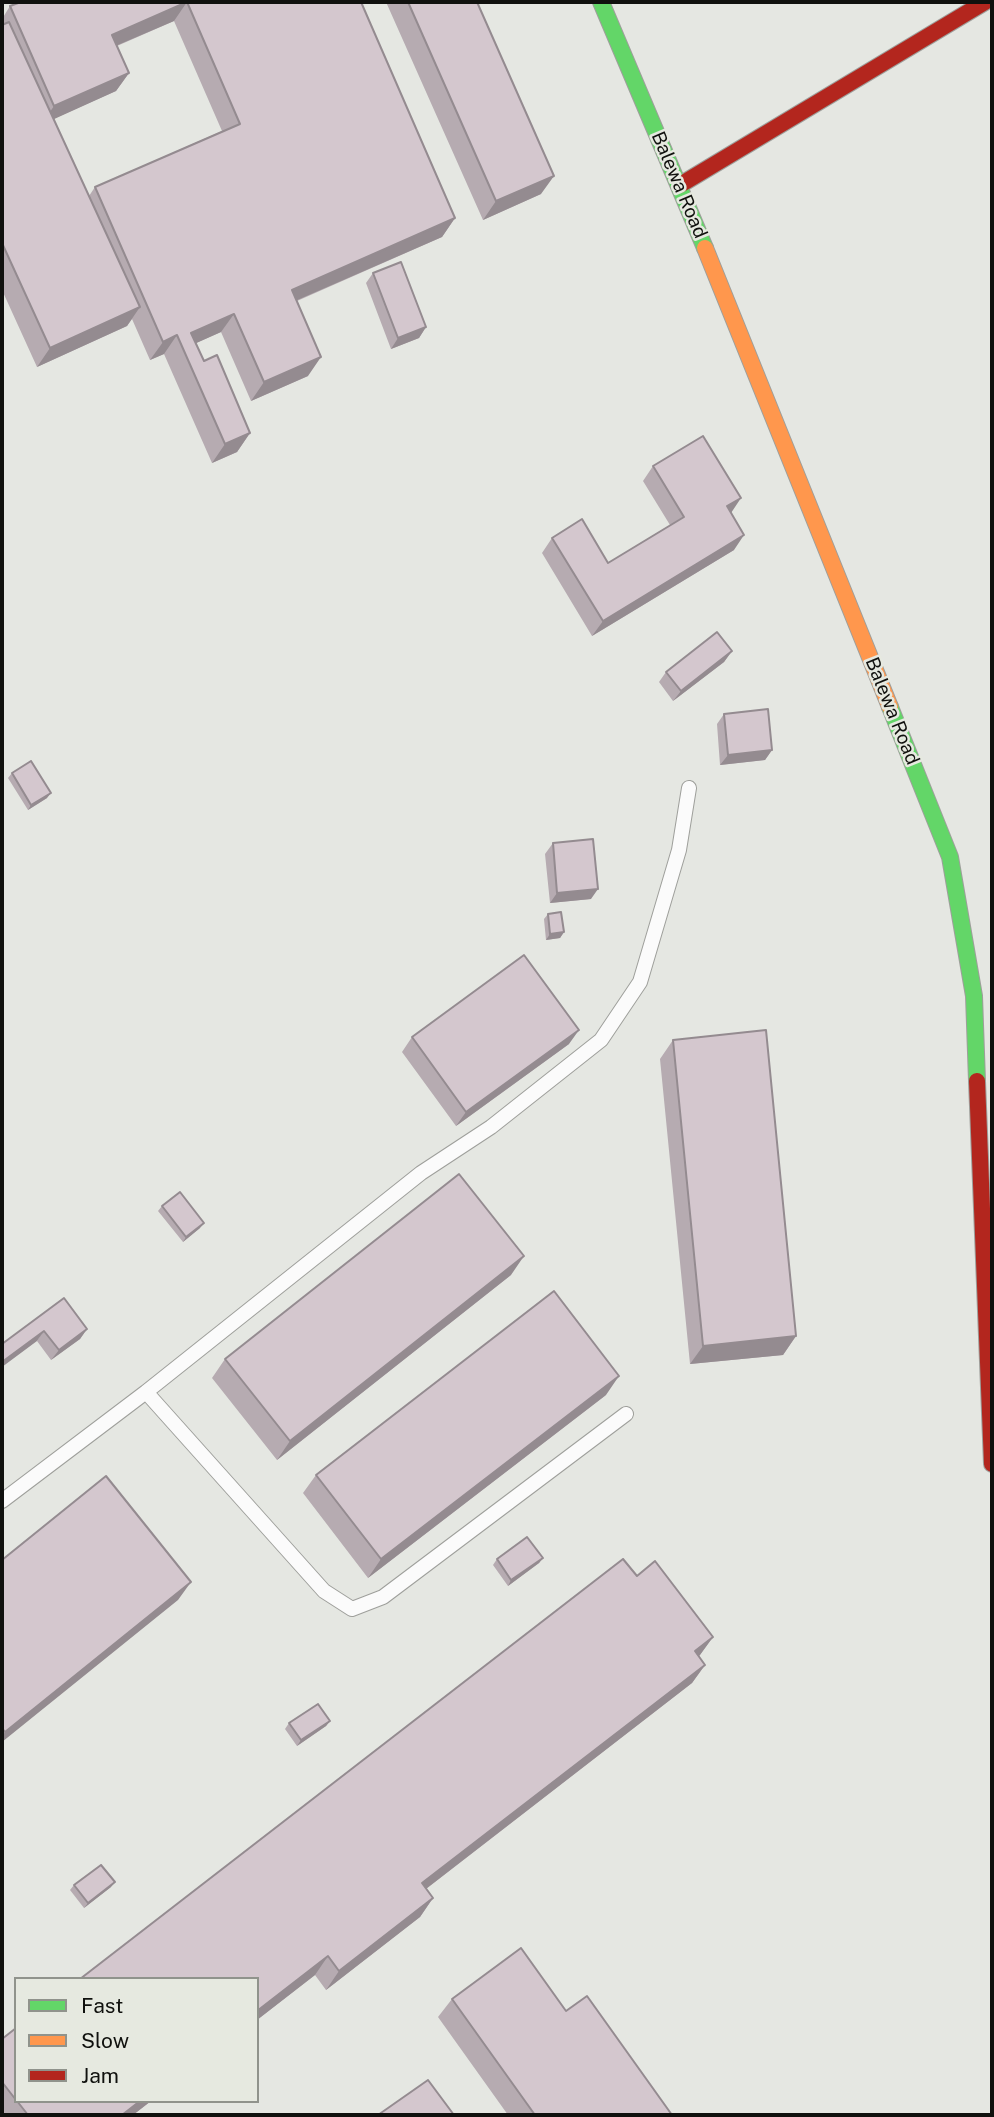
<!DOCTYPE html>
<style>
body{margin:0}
#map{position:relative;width:994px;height:2117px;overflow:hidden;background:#e5e7e2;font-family:"Public Sans",sans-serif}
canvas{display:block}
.frame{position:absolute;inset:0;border:4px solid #10110e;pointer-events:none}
.legend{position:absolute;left:14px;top:1977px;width:245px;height:126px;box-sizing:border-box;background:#e6e9e0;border:2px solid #90938c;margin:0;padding:9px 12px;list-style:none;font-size:21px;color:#10110e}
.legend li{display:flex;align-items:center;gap:14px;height:35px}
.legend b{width:35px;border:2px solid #90938c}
</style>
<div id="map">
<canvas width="994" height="2117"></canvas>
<div class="frame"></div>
<ul class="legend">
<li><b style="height:9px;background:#63d668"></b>Fast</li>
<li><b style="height:9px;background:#ff974d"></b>Slow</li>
<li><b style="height:9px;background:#b3261e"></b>Jam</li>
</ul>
</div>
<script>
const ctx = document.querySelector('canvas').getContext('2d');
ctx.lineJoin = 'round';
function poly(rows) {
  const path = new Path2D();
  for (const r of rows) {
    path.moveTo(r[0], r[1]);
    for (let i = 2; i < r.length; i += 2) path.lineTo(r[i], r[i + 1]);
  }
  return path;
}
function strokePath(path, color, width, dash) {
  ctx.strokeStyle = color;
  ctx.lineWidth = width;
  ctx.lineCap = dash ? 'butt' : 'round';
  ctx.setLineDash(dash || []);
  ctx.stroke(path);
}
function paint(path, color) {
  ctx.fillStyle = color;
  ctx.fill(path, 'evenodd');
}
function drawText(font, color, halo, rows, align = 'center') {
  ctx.font = font + ' "Public Sans",sans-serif';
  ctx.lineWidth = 5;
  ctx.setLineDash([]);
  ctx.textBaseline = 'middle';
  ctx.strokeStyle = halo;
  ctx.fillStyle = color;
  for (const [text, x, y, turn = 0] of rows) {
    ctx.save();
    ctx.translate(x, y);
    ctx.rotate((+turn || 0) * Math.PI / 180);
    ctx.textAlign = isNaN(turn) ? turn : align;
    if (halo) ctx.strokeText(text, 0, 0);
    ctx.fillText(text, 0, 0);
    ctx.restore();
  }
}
const lane = poly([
 [146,1392,324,1591,352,1609,383,1597,626,1414],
 [2,1501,146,1392,421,1173,491,1127,601,1040,640,982,679,850,689,788]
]);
const fast = poly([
 [601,2,705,248],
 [890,707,950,857,974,996,977,1081]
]);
const slow = poly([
 [705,248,890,707]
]);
const jam = poly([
 [680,185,985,2],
 [977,1081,992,1464]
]);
strokePath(lane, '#9e9f9b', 16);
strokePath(fast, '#9e9f9b', 18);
strokePath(slow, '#9e9f9b', 18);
strokePath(jam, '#9e9f9b', 18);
strokePath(lane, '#fbfbfb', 14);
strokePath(fast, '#63d668', 16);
strokePath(slow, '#ff974d', 16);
strokePath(jam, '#b3261e', 16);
paint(poly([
 [21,2,361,2,455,218,442,237,297,301,308,376,251,401,221,332,196,343,204,361,250,433,237,452,212,463,164,354,150,360,132,319,127,326,37,367,2,290,2,19,10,6],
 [174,21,222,131,95,187,89,196,53,119,116,91,129,73,117,46],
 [386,2,477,2,541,194,483,220],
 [373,273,426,327,419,338,391,349,366,283],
 [653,466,731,513,734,550,592,636,542,553,552,538,608,563,670,525,643,481],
 [732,651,724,662,673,701,659,682,666,672],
 [724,714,772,750,765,760,720,765,717,724],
 [12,773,47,798,28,810,8,778],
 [553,843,591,899,550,903,545,854],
 [548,914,564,932,560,938,546,940,544,919],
 [412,1037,569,1044,456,1126,402,1052],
 [673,1040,796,1336,783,1355,690,1364,660,1059],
 [162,1206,200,1228,183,1242,158,1211],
 [511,1275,277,1460,212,1378,225,1359],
 [64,1298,87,1329,80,1339,51,1360,37,1341],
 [606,1395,368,1578,303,1493,316,1475],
 [543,1558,539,1563,508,1586,493,1565,497,1559],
 [637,1576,713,1637,699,1656,705,1665,692,1683,426,1889,433,1898,420,1917,326,1990,315,1975,257,2020],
 [330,1721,326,1726,297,1746,285,1729,289,1723],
 [74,1885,111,1887,84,1908,70,1890],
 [452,1999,566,2011,672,2115,508,2115,438,2017],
 [16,2028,16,2101,151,2101,133,2115,2,2115,2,2039]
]), '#b6abb1');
paint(poly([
 [187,2,174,21,99,53,112,35],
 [129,73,116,91,41,125,54,106],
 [554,176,541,194,483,220,496,201],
 [455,218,442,237,279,308,292,290],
 [140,307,127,326,37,367,50,348],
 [234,314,221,332,183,349,191,333],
 [426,327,419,338,391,349,398,338],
 [177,335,164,354,150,360,163,342],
 [321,357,308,376,251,401,264,382],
 [250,433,237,452,212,463,225,444],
 [741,498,731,513,727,506],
 [744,535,734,550,592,636,603,621],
 [732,651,724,662,673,701,681,691],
 [772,750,765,760,720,765,728,755],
 [51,793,47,798,28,810,31,805],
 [598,889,591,899,550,903,557,893],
 [564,932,560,938,546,940,550,934],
 [579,1030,569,1044,456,1126,466,1112],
 [204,1223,200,1228,183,1242,186,1237],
 [524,1256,511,1275,277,1460,290,1441],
 [87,1329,80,1339,51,1360,59,1350],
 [44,1331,37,1341,2,1367,2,1362],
 [796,1336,783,1355,690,1364,703,1346],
 [619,1376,606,1395,368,1578,381,1559],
 [543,1558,539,1563,508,1586,511,1580],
 [191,1582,178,1600,2,1742,2,1736,5,1732],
 [713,1637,700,1655,681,1670,695,1651],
 [705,1665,692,1683,409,1902,422,1883],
 [330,1721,326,1726,297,1746,301,1740],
 [115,1882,111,1887,84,1908,88,1903],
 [433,1898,420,1917,326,1990,339,1971],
 [328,1956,315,1975,257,2020,257,2011],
 [140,2101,151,2101,133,2115,122,2115]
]), '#948b90');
const building = poly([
 [21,2,361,2,455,218,292,290,321,357,264,382,234,314,191,333,204,361,217,355,250,433,225,444,177,335,163,342,95,187,240,124,187,2,112,35,129,73,54,106,10,6,21,2],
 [408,2,477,2,554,176,496,201,408,2],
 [9,22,140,307,50,348,2,243,2,25,9,22],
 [401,262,426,327,398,338,373,273,401,262],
 [703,436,741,498,727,506,744,535,603,621,552,538,582,519,608,563,684,517,653,466,703,436],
 [717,632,732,651,681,691,666,672,717,632],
 [768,709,772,750,728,755,724,714,768,709],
 [31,761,51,793,31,805,12,773,31,761],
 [593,839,598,889,557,893,553,843,593,839],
 [561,912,564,932,550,934,548,914,561,912],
 [524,955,579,1030,466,1112,412,1037,524,955],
 [766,1030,796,1336,703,1346,673,1040,766,1030],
 [459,1174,524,1256,290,1441,225,1359,459,1174],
 [180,1192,204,1223,186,1237,162,1206,180,1192],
 [554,1291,619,1376,381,1559,316,1475,554,1291],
 [64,1298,87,1329,59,1350,44,1331,2,1362,2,1344,64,1298],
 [106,1476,191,1582,5,1732,2,1728,2,1560,106,1476],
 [527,1537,543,1558,511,1580,497,1559,527,1537],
 [623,1559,637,1576,655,1561,713,1637,695,1651,705,1665,422,1883,433,1898,339,1971,328,1956,257,2011,257,1979,80,1979,623,1559],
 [318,1704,330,1721,301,1740,289,1723,318,1704],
 [101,1865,115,1882,88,1903,74,1885,101,1865],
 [521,1948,566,2011,587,1996,672,2115,535,2115,452,1999,521,1948],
 [16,2028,16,2100,2,2082,2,2039,16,2028],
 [428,2080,454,2115,378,2115,428,2080],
 [17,2101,140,2101,122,2115,28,2115,17,2101]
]);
paint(building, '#d4c7ce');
strokePath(building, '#948b90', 2);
drawText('19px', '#10110e', '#e6e9e0', [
 ["Balewa Road",679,185,67],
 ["Balewa Road",892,711,68]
]);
</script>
